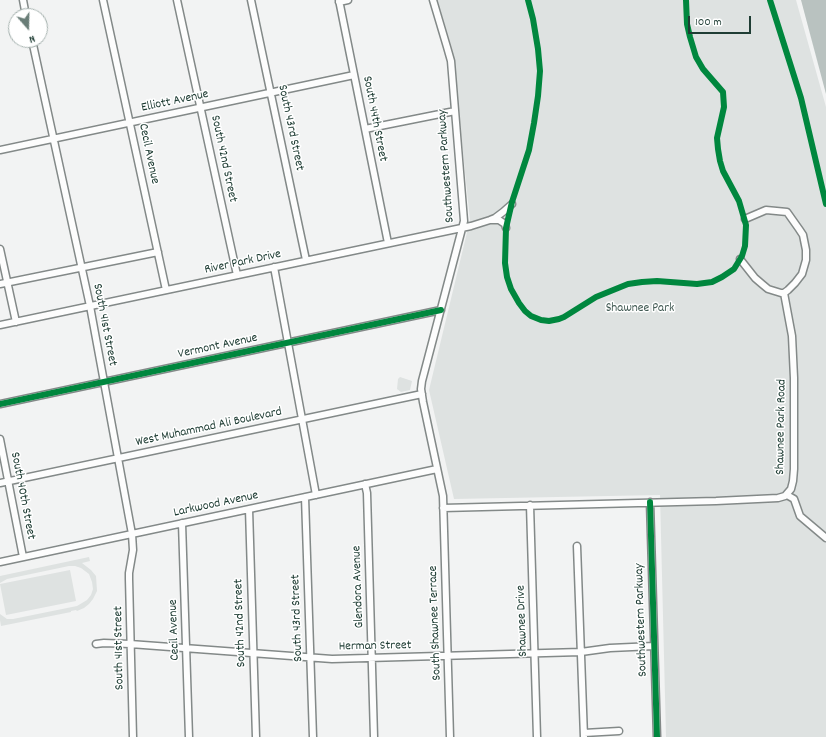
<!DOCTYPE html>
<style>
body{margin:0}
#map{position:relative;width:826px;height:737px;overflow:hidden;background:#f2f3f3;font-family:Dekko,sans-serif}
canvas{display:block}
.north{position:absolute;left:8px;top:8px;width:40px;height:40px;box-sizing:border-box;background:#fff;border:1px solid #a5b1ae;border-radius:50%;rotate:160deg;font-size:11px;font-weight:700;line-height:16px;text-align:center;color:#1f3d34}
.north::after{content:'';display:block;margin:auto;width:14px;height:18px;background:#697d77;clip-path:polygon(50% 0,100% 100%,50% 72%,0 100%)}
.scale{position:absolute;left:688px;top:16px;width:63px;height:18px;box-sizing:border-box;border:2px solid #1f3d34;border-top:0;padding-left:5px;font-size:12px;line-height:14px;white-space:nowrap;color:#1f3d34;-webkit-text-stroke:3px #fff;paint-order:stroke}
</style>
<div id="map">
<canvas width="826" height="737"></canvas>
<div class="north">N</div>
<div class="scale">100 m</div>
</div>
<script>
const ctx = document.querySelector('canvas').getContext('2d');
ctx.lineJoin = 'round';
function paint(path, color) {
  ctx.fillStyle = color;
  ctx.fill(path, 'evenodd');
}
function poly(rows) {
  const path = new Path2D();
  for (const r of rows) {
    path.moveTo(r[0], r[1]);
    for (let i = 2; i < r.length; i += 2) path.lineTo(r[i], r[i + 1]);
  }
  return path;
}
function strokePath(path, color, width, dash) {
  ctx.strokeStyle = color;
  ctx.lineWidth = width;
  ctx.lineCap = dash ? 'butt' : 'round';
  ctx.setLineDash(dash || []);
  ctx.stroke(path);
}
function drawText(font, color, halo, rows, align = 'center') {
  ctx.font = font + ' Dekko,sans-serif';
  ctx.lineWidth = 3;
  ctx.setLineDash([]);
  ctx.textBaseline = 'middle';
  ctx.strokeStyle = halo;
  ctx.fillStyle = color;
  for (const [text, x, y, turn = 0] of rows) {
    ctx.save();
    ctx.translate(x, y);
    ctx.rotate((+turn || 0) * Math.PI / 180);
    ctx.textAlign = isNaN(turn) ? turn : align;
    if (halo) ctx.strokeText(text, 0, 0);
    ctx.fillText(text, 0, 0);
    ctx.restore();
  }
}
paint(poly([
 [437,0,796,0,826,107,826,737,666,737,660,495,454,499,429,390,470,220,452,48],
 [400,377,412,381,410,390,401,392,397,389,398,379],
 [89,557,90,561,82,563,91,570,96,576,97,591,93,599,89,604,84,608,77,611,76,610,71,611,71,612,1,626,0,620,0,614,7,619,13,619,77,606,87,600,91,595,93,589,92,582,89,574,81,568,75,566,69,566,7,579,0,583,0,576],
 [70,570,76,601,6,615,0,584]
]), '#dee2e1');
paint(poly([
 [801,0,826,0,826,94]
]), '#b9c2c0');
const minor = poly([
 [23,0,26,16],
 [103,0,166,290],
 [177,0,237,275],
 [251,0,306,260],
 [339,0,388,243],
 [433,0,447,47,451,61,464,221,422,381,421,389,423,402,443,496,450,737],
 [339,2,348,0],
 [32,40,90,306,132,534,133,550,129,573,129,579,133,737],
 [365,129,455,111],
 [0,150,354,75],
 [492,220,499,220,505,224,506,228],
 [0,249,16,322],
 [740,259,755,278,762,284,768,289,781,293,784,293,788,290,795,283,802,274,806,260,806,250,803,235,799,229,787,212,766,210,745,219],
 [274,267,316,495],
 [0,284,158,252],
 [0,325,471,226,490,220,495,218,503,212,512,204],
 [0,404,441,310],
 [0,439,23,557],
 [0,483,422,394],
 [365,484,367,493,374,737],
 [787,495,794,499,800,516,826,538],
 [305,497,313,737],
 [650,502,657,737],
 [530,505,537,737],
 [443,508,716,501,778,498,785,496,791,489,793,481,794,469,794,378,792,336,784,293],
 [249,509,256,737],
 [182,523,189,737],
 [577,546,584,737],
 [0,562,437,469],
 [96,644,104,643,130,644,332,659,581,652,610,648,654,646],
 [584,733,619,731]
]);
strokePath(minor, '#838988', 9);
strokePath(minor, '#fdfdfd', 6);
strokePath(poly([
 [528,0,533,19,538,49,540,71,538,96,534,123,529,150,512,202,506,228,505,263,507,277,511,289,519,303,525,311,531,316,541,320,549,321,559,319,564,317,596,297,628,284,642,282,657,281,697,284,712,282,722,277,734,269,742,256,745,246,746,225,739,201,723,171,720,161,718,149,717,138,724,107,723,92,703,69,696,57,690,37,687,24,686,0],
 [770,0,801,98,826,204],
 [0,404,441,310],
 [650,502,657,737]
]), '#00873e', 6);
drawText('13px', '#1f3d34', '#fff', [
 ["Elliott Avenue",175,102,-12],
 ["South 44th Street",374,119,79],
 ["South 43rd Street",290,128,78],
 ["Cecil Avenue",148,154,78],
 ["South 42nd Street",223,159,78],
 ["Southwestern Parkway",447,166,-94],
 ["River Park Drive",243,263,-12],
 ["South 41st Street",104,325,79],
 ["Vermont Avenue",218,347,-12],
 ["Shawnee Park Road",782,427,-89],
 ["West Muhammad Ali Boulevard",209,428,-12],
 ["South 40th Street",22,496,79],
 ["Larkwood Avenue",216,505,-12],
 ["Glendora Avenue",359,587,-92],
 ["South 43rd Street",298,618,-92],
 ["Southwestern Parkway",642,620,-92],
 ["Shawnee Drive",523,621,-92],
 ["South 42nd Street",241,623,-92],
 ["South Shawnee Terrace",436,623,-92],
 ["Cecil Avenue",175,630,-92],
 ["Herman Street",375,647,-1],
 ["South 41st Street",120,648,-91]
]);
drawText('13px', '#425b54', '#fff', [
 ["Shawnee Park",640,309]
]);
</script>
